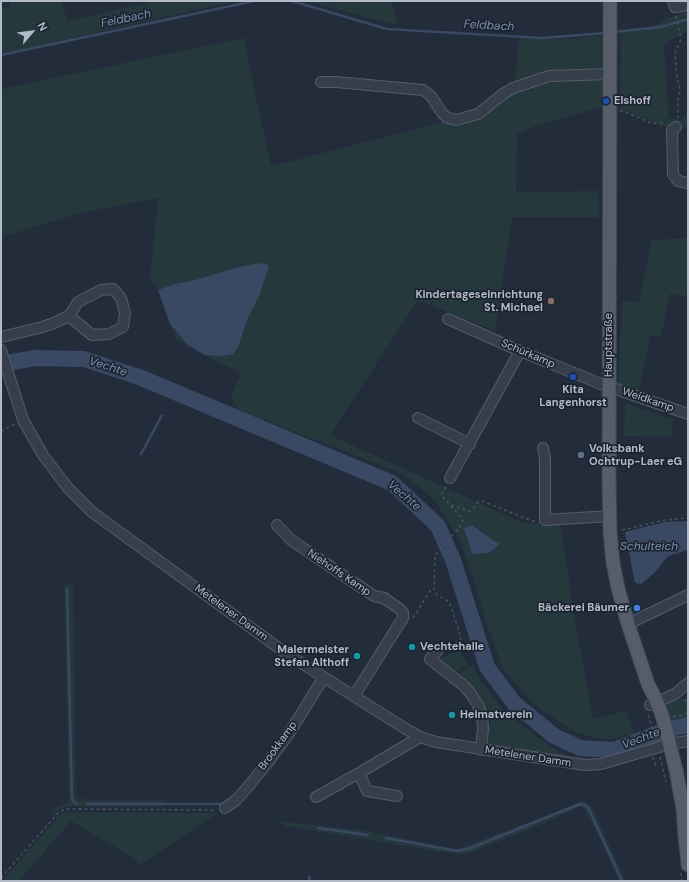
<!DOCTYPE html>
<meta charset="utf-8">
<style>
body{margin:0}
#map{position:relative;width:689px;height:882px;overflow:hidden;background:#232c3b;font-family:"DM Sans",sans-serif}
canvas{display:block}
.frame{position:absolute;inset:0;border:2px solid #b2b9c7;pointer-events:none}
.north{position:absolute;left:12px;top:12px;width:40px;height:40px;-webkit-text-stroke:3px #1c2430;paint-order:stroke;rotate:62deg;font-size:11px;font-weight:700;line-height:16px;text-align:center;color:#b2b9c7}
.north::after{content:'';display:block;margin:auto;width:14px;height:18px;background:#b2b9c7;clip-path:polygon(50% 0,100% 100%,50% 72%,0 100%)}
</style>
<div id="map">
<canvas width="689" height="882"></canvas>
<div class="frame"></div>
<div class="north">N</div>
</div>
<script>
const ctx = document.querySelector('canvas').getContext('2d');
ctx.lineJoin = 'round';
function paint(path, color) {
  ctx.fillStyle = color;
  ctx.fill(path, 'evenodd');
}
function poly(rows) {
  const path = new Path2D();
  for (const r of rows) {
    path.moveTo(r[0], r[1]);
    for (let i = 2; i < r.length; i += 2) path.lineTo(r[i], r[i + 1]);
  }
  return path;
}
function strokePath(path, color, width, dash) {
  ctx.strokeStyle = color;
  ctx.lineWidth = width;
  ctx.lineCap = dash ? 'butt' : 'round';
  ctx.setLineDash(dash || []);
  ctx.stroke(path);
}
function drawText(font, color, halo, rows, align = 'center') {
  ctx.font = font + ' "DM Sans",sans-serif';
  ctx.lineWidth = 3.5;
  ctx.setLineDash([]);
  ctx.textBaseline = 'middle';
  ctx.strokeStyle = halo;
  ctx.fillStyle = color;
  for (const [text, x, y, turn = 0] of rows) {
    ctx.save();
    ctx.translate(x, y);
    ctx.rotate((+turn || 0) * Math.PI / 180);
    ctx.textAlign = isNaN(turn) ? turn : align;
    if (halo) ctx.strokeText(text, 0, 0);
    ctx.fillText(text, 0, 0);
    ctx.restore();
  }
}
paint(poly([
 [10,1,62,1,67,21,156,1,237,1,1,54,1,9,9,7],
 [306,1,391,1,398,24,385,22],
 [688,11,688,31,664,44,669,118,682,120,688,110,688,128,668,128,620,109,621,32,650,28,675,15],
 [601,35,603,107,538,125,517,134,516,192,598,191,599,217,512,217,495,331,418,300,330,435,523,523,560,522,575,620,593,719,626,711,634,734,607,740,577,733,533,704,503,668,487,625,476,586,460,541,435,500,403,474,237,409,231,395,241,373,207,357,177,340,170,324,188,345,238,347,248,318,259,296,235,268,195,280,174,284,158,290,156,284,150,281,158,198,84,212,1,237,1,89,244,38,257,102,271,165,288,162,443,122,457,122,514,91,519,39,574,39],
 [688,238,688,296,670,294,661,336,650,336,639,391,618,384,622,301,639,302,652,240],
 [625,403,673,420,671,437,624,436],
 [73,583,76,799,123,800,166,799,166,806,69,806,59,809,52,816,51,815,57,807,64,804,69,802,64,585],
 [459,649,468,665,453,673,440,659],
 [473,665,479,678,502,709,544,742,569,757,486,743,490,721,481,704,458,674],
 [679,699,688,699,688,718,672,722,666,703],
 [583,801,589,804,593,809,626,881,619,881,599,837,584,808,579,807,533,828,472,852,464,854,442,852,285,826,278,821,367,831,431,844,458,849],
 [68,812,217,813,140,865,135,859,71,821,19,881,2,881,57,818,62,813]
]), '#25383c');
paint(poly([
 [259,263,268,265,268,270,259,296,248,318,238,347,233,354,222,356,205,355,188,345,170,324,158,290,174,284,195,280,235,268],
 [688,521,688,550,668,556,656,571,646,580,641,584,635,583,625,532,665,522],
 [472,525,491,539,500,544,489,553,472,554,464,528]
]), '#394964');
strokePath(poly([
 [292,1,387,29,542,38,607,33],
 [614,32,661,27,688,19],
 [1,55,254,1],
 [141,454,162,415],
 [67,589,72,798,74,802,77,804],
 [87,804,223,804],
 [318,828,368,835],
 [386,838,457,851,468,849,580,804,585,805,589,809,622,881],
 [309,877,310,881]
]), '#394964', 2.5);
strokePath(poly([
 [1,364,35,358,84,359,139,377,392,483,438,526,453,560,487,667,514,703,554,736,580,748,614,750,666,730,688,725]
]), '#394964', 16);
const minor = poly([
 [673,1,675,7,688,5],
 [321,82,336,82,423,90,431,96,442,113,446,117,456,120,478,114,503,94,513,88,549,76,610,74],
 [676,127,672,130,673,174,678,181,688,183],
 [448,319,520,351,601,384,688,414],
 [1,337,39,328,54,323,69,316,78,302,101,290,113,289,121,298,125,313,123,327,109,334,92,335,69,316],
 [1,350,23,420,43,455,68,488,92,512,287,654,406,729,420,737,436,742,585,765,601,764,670,744,688,741],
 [418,418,470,444],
 [543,448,545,459,545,520,610,516],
 [450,478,520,351],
 [277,525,291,540,374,596,384,598,401,610,403,613,403,618,354,696],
 [628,624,688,595],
 [438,650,430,659,464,686,471,694,478,705,482,716,483,728,481,750],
 [650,705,675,694,688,683],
 [397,796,367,791,359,773,420,737],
 [316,797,359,773],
 [225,808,235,801,246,789,269,761,288,735,324,677]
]);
const major = poly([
 [610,1,609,480,610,532,613,563,618,588,628,624,648,684,657,702,663,718,676,770,683,809,685,836,688,865]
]);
strokePath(minor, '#555c69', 12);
strokePath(major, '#404754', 15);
strokePath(poly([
 [676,16,681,39,675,53,677,78,680,89,678,101,678,118],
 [620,111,623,111,651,123,665,123],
 [1,431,15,424],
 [446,487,441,495,460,516,463,521,459,528,435,555,434,589,437,595,448,601,450,604,460,634,461,638,459,642,446,646],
 [451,505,469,511,472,510,478,502,482,501,532,521,536,521],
 [622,530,665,520,688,518],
 [413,618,414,616,430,591,434,589],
 [685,699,688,708],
 [648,715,655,738],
 [673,717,688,713],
 [653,757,656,767],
 [660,757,666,782],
 [681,873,682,881],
 [1,878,58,813,65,809,212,810,217,809]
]), '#435559', 1.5, [3, 3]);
strokePath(minor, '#373e4b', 10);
strokePath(major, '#555d6b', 13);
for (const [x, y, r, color] of [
 [606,101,4,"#1a4fb4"],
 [551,301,4,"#8d6e63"],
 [573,377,4,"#1a4fb4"],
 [581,455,4,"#5c6f8a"],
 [637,608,4,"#3f7fe0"],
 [412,647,4,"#0f9aa8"],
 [357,656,4,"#0f9aa8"],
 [452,715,4,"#0f9aa8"]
]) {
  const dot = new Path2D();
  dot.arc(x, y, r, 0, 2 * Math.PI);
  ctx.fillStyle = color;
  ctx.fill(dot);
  strokePath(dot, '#1c2430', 1.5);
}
drawText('bold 11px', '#b2b9c7', '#1c2430', [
 ["Elshoff",614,101],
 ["Kindertageseinrichtung",543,295,"right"],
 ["St. Michael",543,308,"right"],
 ["Kita",573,390,"center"],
 ["Langenhorst",573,403,"center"],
 ["Volksbank",589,449],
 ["Ochtrup-Laer eG",589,462],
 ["Bäckerei Bäumer",629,608,"right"],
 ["Vechtehalle",420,647],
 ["Malermeister",349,650,"right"],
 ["Stefan Althoff",349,663,"right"],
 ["Heimatverein",460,715]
], 'left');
drawText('11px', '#b2b9c7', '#1c2430', [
 ["Hauptstraße",609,345,-90],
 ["Schürkamp",528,354,23],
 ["Weidkamp",648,400,19],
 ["Niehoffs Kamp",339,573,34],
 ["Metelener Damm",231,613,36],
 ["Brookkamp",278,746,-54],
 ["Metelener Damm",528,757,9]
]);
drawText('italic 12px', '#7b8eae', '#1c2430', [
 ["Feldbach",126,19,-12],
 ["Feldbach",489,26,3],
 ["Vechte",108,367,18],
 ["Vechte",404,496,40],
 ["Schulteich",649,547],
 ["Vechte",641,739,-21]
]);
</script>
